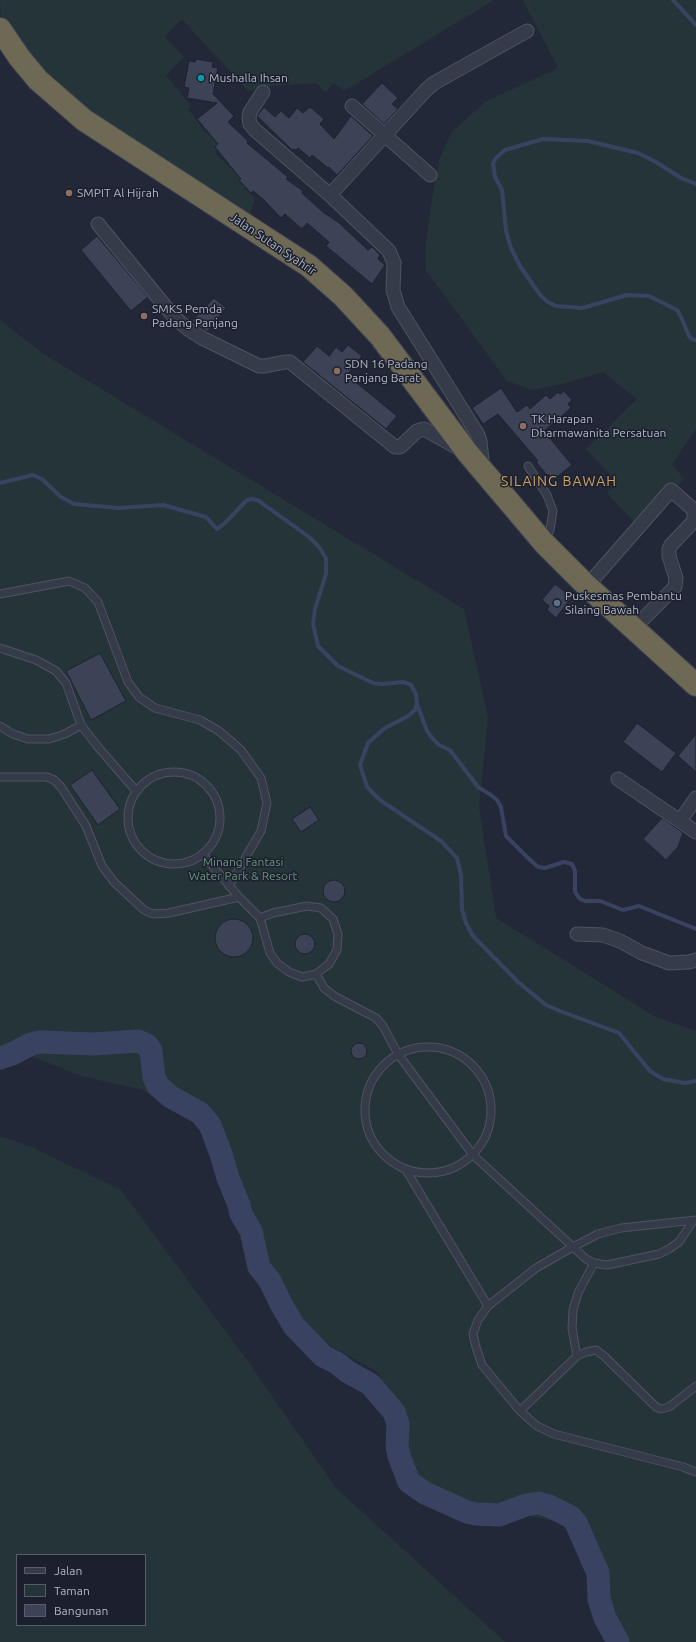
<!DOCTYPE html>
<style>
body{margin:0}
#map{position:relative;width:696px;height:1642px;overflow:hidden;background:#232838;font-family:Ubuntu,sans-serif}
canvas{display:block}
.legend{position:absolute;left:16px;top:1554px;width:130px;height:72px;box-sizing:border-box;background:#1c202e;border:1px solid #585c6a;margin:0;padding:5px 7px;list-style:none;font-size:12px;color:#b1b6c5}
.legend li{display:flex;align-items:center;gap:8px;height:20px}
.legend b{width:20px;border:1px solid #585c6a}
</style>
<div id="map">
<canvas width="696" height="1642"></canvas>
<ul class="legend">
<li><b style="height:5px;background:#363b49"></b>Jalan</li>
<li><b style="height:11px;background:#253439"></b>Taman</li>
<li><b style="height:11px;background:#3c4356"></b>Bangunan</li>
</ul>
</div>
<script>
const ctx = document.querySelector('canvas').getContext('2d');
ctx.lineJoin = 'round';
function paint(path, color) {
  ctx.fillStyle = color;
  ctx.fill(path, 'evenodd');
}
function poly(rows) {
  const path = new Path2D();
  for (const r of rows) {
    if (r.length === 3) {
      path.moveTo(r[0] + r[2], r[1]);
      path.arc(r[0], r[1], r[2], 0, 2 * Math.PI);
      continue;
    }
    path.moveTo(r[0], r[1]);
    for (let i = 2; i < r.length; i += 2) path.lineTo(r[i], r[i + 1]);
  }
  return path;
}
function strokePath(path, color, width, dash) {
  ctx.strokeStyle = color;
  ctx.lineWidth = width;
  ctx.lineCap = dash ? 'butt' : 'round';
  ctx.setLineDash(dash || []);
  ctx.stroke(path);
}
function drawText(font, color, halo, rows, align = 'center') {
  ctx.font = font + ' Ubuntu,sans-serif';
  ctx.lineWidth = 3;
  ctx.setLineDash([]);
  ctx.textBaseline = 'middle';
  ctx.strokeStyle = halo;
  ctx.fillStyle = color;
  for (const [text, x, y, turn = 0] of rows) {
    ctx.save();
    ctx.translate(x, y);
    ctx.rotate((+turn || 0) * Math.PI / 180);
    ctx.textAlign = isNaN(turn) ? turn : align;
    if (halo) ctx.strokeText(text, 0, 0);
    ctx.fillText(text, 0, 0);
    ctx.restore();
  }
}
paint(poly([
 [0,0,494,0,344,91,334,83,326,92,316,83,274,86,248,91,182,19,165,37,184,57,166,75,191,106,188,109,203,129,221,146,215,153,247,184,244,188,255,198,251,211,245,221,87,115,42,76,1,20],
 [523,0,696,0,696,429,672,464,684,479,639,527,607,493,617,482,586,449,637,399,603,372,562,384,532,390,507,381,426,270,426,245,430,211,439,160,452,132,485,102,558,68],
 [0,320,42,353,464,609,488,717,479,807,496,918,656,1017,696,1031,696,1642,621,1642,608,1619,569,1524,445,1499,408,1479,395,1451,379,1373,339,1350,298,1330,272,1292,245,1220,232,1157,205,1120,139,1089,81,1076,22,1052,0,1050],
 [0,1136,29,1146,121,1190,249,1363,336,1488,505,1642,0,1642],
 [17,1555,145,1555,145,1625,17,1625]
]), '#253439');
strokePath(poly([
 [673,0,696,25],
 [696,184,681,178,656,162,638,153,588,141,543,139,505,150,496,158,493,163,495,177,502,190,506,231,511,248,520,266,541,296,548,302,556,306,582,308,627,295,649,296,677,310,681,317,689,336,692,339,696,340],
 [0,483,33,475,42,479,61,497,74,504,119,508,163,505,206,517,217,529,225,523,247,500,253,499,259,501,309,537,319,547,326,558,326,574,315,609,313,624,318,646,338,666,373,683,382,684,404,682,411,685,416,694,417,704,427,731,433,739,439,745,450,750,478,787,491,795,497,800,501,807,506,836,527,857,538,867,545,868,564,862,572,864,575,871,575,892,580,899,585,901,600,901,623,910,639,906,696,929],
 [417,704,415,710,408,716,385,728,368,743,360,765,367,787,380,800,441,841,457,858,461,875,462,909,466,923,473,936,518,982,546,1005,560,1011,619,1033,650,1071,663,1079,685,1083,696,1081]
]), '#394361', 4);
strokePath(poly([
 [0,1058,12,1054,31,1044,40,1042,94,1044,138,1041,147,1045,151,1051,154,1077,158,1086,171,1097,200,1113,210,1125,221,1154,228,1178,239,1205,241,1214,251,1231,259,1267,270,1281,281,1304,294,1326,323,1356,337,1363,348,1372,370,1384,394,1412,398,1424,397,1446,399,1456,409,1482,425,1493,467,1512,476,1514,499,1515,526,1505,539,1503,549,1506,571,1517,576,1523,598,1573,599,1599,605,1618,618,1642]
]), '#394361', 23);
const building = poly([
 [196,59,213,62,212,67,218,68,213,94,234,116,228,122,248,141,247,143,288,177,286,179,303,191,302,193,324,213,338,222,368,250,372,247,380,255,378,259,385,265,372,284,326,246,329,242,307,223,302,229,285,214,281,218,263,199,253,191,251,193,239,180,241,179,215,147,218,144,197,119,217,103,187,98,189,88,184,87,189,61,195,62,196,59],
 [382,83,398,98,392,104,398,109,384,124,362,104,382,83],
 [264,107,275,117,281,111,289,118,297,108,303,113,310,107,324,119,320,124,334,139,351,116,373,136,337,175,329,167,328,168,312,155,310,158,298,148,296,150,293,149,292,150,257,116,264,107],
 [97,236,148,297,131,311,81,250,97,236],
 [214,298,226,308,207,332,192,321,214,298],
 [348,345,362,356,347,375,397,416,386,429,303,362,317,346,329,356,336,347,342,352,348,345],
 [501,388,517,412,527,405,530,409,546,395,550,399,558,392,560,394,564,391,572,400,568,404,571,408,544,431,572,465,553,480,548,474,547,475,536,462,538,461,533,455,498,414,483,424,472,408,501,388],
 [555,584,572,597,556,618,547,610,549,606,542,600,555,584],
 [100,653,126,701,91,720,66,671,100,653],
 [637,723,676,753,662,772,623,742,637,723],
 [696,734,696,772,678,756,696,734],
 [92,770,120,809,98,825,70,785,92,770],
 [310,807,319,820,301,832,292,819,310,807],
 [662,818,683,833,678,847,666,860,643,839,662,818],
 [334,891,11],
 [234,938,19],
 [305,944,10],
 [359,1051,8]
]);
paint(building, '#3c4356');
strokePath(building, '#1e2230', 1);
const lane = poly([
 [528,466,547,495,553,511,550,530,545,539],
 [0,594,69,581,85,588,98,602,128,682,139,697,155,708,200,720,219,731,241,750,261,778,267,803,261,831,229,886],
 [0,648,36,660,56,671,66,683,81,725,98,747,136,791],
 [0,726,13,734,28,739,49,739,65,734,81,725],
 [174,818,46],
 [0,777,47,777,54,780,61,787,86,826,102,866,114,882,144,910,153,914,169,913,239,897],
 [203,855,239,897,260,918],
 [307,906,321,908,333,919,338,934,337,950,329,964,316,974,302,977,289,972,277,963,270,953,260,918,273,913,307,906],
 [316,974,324,988,334,996,376,1018,383,1026,398,1054,473,1155,586,1259,594,1263,607,1265,659,1254,669,1249,679,1242,693,1221],
 [428,1110,63],
 [406,1170,488,1306],
 [696,1220,621,1228,598,1234,571,1248,536,1268,488,1306,478,1320,473,1334,476,1347,482,1365,520,1411,537,1426,554,1434,683,1467,696,1472],
 [577,1356,572,1328,573,1310,578,1293,594,1263],
 [520,1411,577,1356,586,1352,596,1350,604,1356,656,1407,661,1409,669,1407,696,1386]
]);
const street = poly([
 [263,92,250,112,249,118,250,124,255,130,330,195,389,251,394,263,393,290,398,307,478,435,480,441,483,470],
 [352,106,430,175],
 [330,195,426,90,434,83,527,31],
 [98,224,174,317,188,329,202,338,259,366,265,366,285,362,290,362,395,447,400,447,417,431,424,429,460,449],
 [587,586,671,490,694,510,694,521,671,545,669,549,669,556,676,578,675,587,633,629],
 [618,779,696,832],
 [680,821,696,798],
 [577,934,603,935,620,941,642,953,669,963,689,962,696,960]
]);
const highway = poly([
 [0,29,19,57,38,80,84,120,309,266,343,296,380,336,467,452,544,543,587,586,696,685]
]);
strokePath(lane, '#4e5361', 9);
strokePath(street, '#4e5361', 15);
strokePath(highway, '#3e4351', 24);
strokePath(lane, '#363b49', 7);
strokePath(street, '#363b49', 13);
strokePath(highway, '#6e6954', 22);
for (const [x, y, r, color] of [
 [201,78,4,"#0f9aa8"],
 [69,193,4,"#8d6e63"],
 [144,316,4,"#8d6e63"],
 [337,371,4,"#8d6e63"],
 [523,426,4,"#8d6e63"],
 [557,603,4,"#5c6f8a"]
]) {
  const dot = new Path2D();
  dot.arc(x, y, r, 0, 2 * Math.PI);
  ctx.fillStyle = color;
  ctx.fill(dot);
  strokePath(dot, '#1c202e', 1.5);
}
drawText('12px', '#b1b6c5', '#1c202e', [
 ["Mushalla Ihsan",209,78],
 ["SMPIT Al Hijrah",77,193],
 ["SMKS Pemda",152,309],
 ["Padang Panjang",152,323],
 ["SDN 16 Padang",345,364],
 ["Panjang Barat",345,378],
 ["TK Harapan",531,419],
 ["Dharmawanita Persatuan",531,433],
 ["Puskesmas Pembantu",565,596],
 ["Silaing Bawah",565,610]
], 'left');
drawText('12px', '#b1b6c5', '#1c202e', [
 ["Jalan Sutan Syahrir",273,244,34]
]);
drawText('12px', '#6a947b', '#1c202e', [
 ["Minang Fantasi",243,862],
 ["Water Park & Resort",243,876]
]);
ctx.letterSpacing = '1px';
drawText('14px', '#cda364', '#1c202e', [
 ["SILAING BAWAH",559,481]
]);
ctx.letterSpacing = '0px';
</script>
